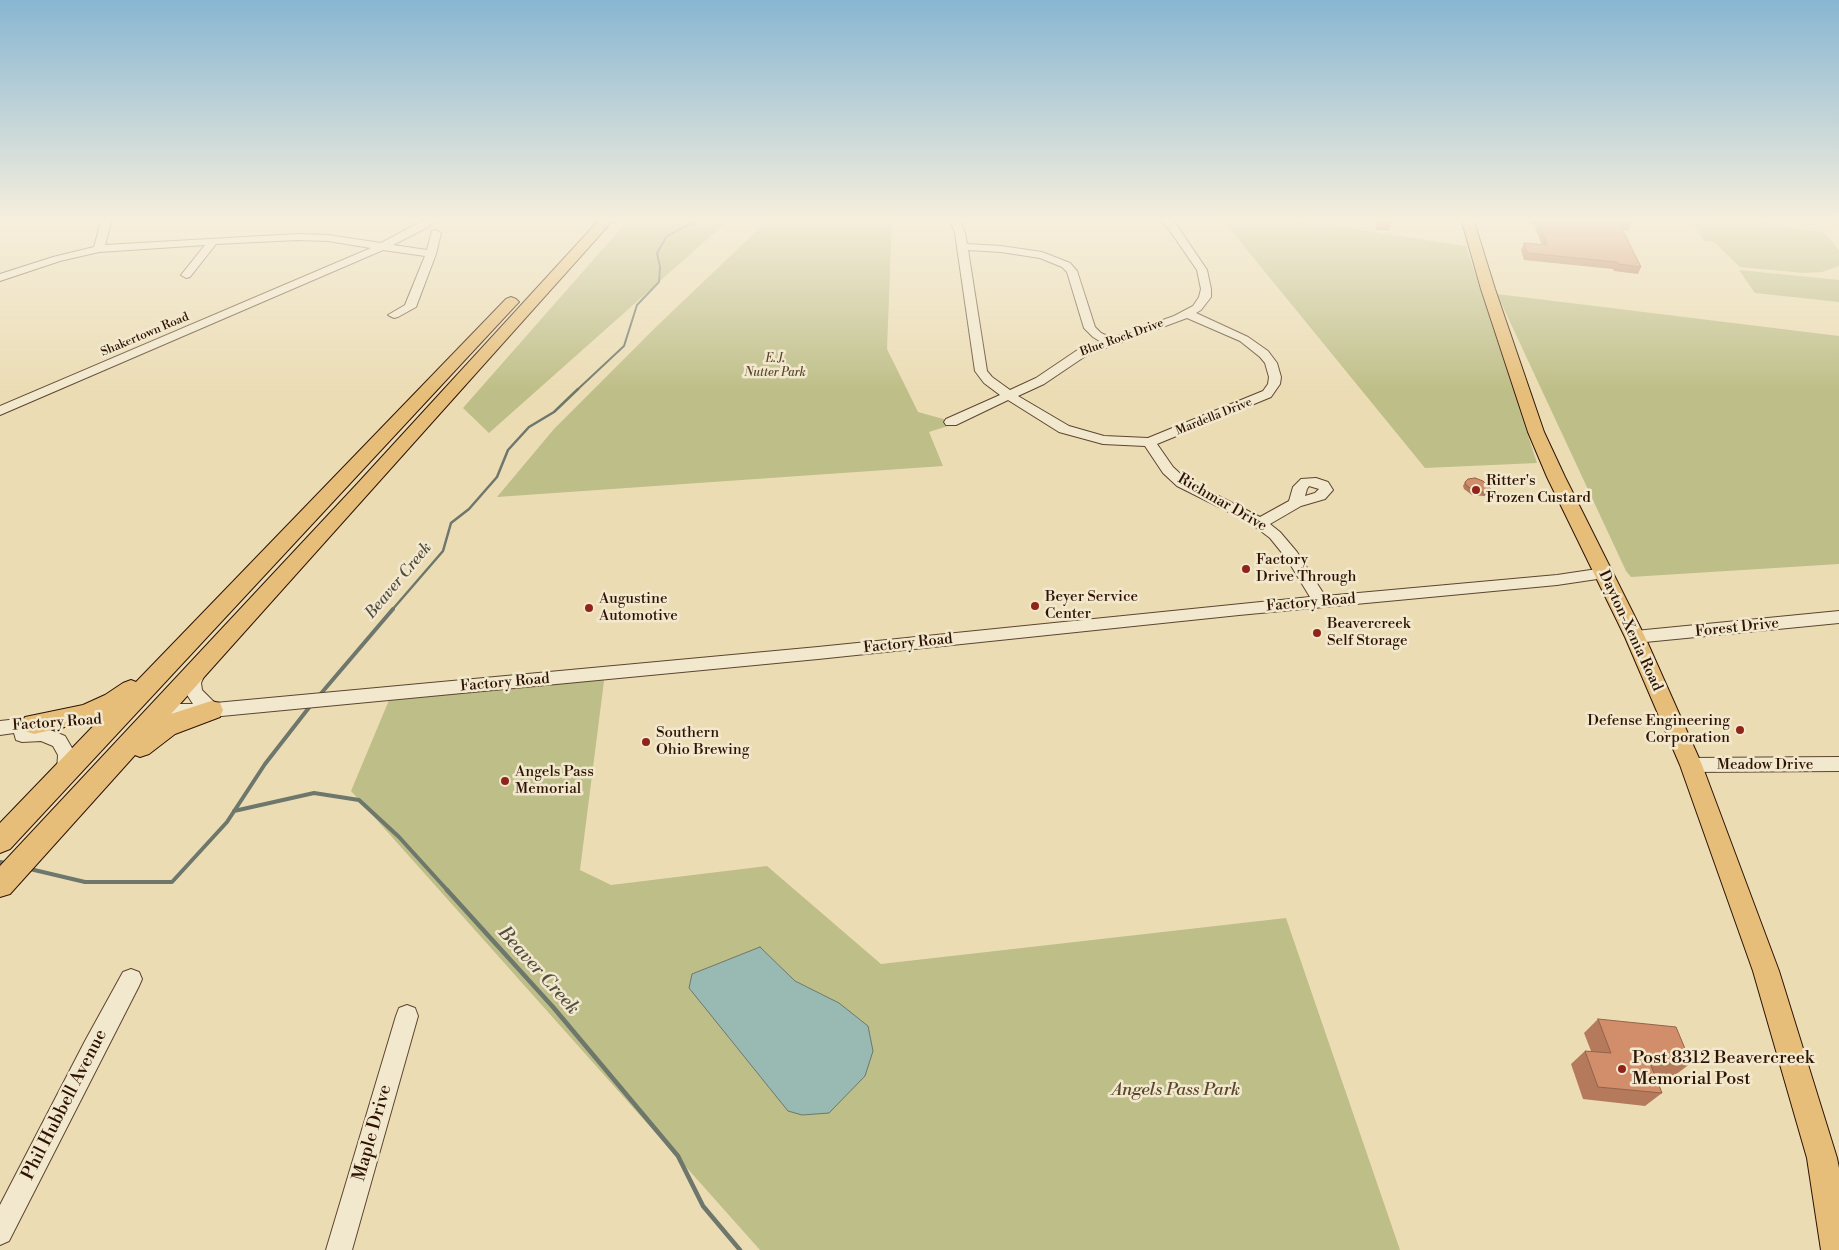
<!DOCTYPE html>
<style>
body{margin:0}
canvas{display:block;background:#ebdcb4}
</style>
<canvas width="1839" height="1250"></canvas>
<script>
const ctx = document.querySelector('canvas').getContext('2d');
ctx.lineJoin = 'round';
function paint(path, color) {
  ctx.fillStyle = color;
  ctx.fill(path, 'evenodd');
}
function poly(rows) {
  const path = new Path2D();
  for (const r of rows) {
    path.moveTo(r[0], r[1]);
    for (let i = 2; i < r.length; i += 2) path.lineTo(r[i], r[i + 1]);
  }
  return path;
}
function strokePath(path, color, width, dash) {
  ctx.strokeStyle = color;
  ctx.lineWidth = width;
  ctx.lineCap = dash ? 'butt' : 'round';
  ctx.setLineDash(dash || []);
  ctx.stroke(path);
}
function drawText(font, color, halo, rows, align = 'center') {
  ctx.font = font + ' "Libre Bodoni",serif';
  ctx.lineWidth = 5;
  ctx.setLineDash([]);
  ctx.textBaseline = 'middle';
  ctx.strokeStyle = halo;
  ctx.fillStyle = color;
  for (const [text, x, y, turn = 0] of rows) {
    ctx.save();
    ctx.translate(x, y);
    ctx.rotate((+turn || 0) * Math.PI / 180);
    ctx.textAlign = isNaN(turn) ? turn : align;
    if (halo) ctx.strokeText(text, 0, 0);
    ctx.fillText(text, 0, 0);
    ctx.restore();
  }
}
paint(poly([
 [630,218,731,218,489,433,463,408],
 [770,218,892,219,887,349,918,412,947,420,951,425,929,432,943,466,497,497,554,429,657,326],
 [1221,218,1283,218,1466,246,1537,463,1425,468],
 [1720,218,1760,220,1763,223,1825,233,1839,250,1839,266,1822,272,1804,273,1740,267,1714,242,1704,241,1694,225,1701,225,1711,219],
 [1739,270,1839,280,1839,302,1755,293],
 [1497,294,1839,336,1839,564,1631,577,1626,571],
 [605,673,580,870,611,885,767,866,881,964,1286,918,1400,1250,760,1250,351,791,392,693]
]), '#bebe88');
const water = poly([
 [760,947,795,981,839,1003,868,1026,873,1051,865,1076,829,1113,802,1115,788,1111,689,988,692,974,760,947]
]);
paint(water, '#99bab2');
strokePath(water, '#6e776c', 1);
strokePath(poly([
 [577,390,624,346,637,305,659,282,660,267,657,253,667,236,701,218]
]), '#6e776c', 2);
strokePath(poly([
 [392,610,443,551,451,523,469,509,497,477,508,450,529,427,554,412,578,389]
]), '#6e776c', 2.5);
strokePath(poly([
 [318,697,393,609],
 [234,811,314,793,359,800,399,837,448,891],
 [0,862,7,863],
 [30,869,85,882,172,882,227,822,265,764,311,705]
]), '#6e776c', 4);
strokePath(poly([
 [447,890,553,1007,678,1156,703,1206,740,1250]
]), '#6e776c', 4.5);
const minor = poly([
 [102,218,112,218,105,245,297,234,328,235,381,243,428,218,439,218,428,227,393,245,427,250,432,231,436,230,441,233,436,254,416,307,398,317,394,318,388,315,405,305,425,256,383,250,0,415,0,406,371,248,328,241,297,240,216,244,190,277,186,278,181,275,205,245,99,252,60,261,0,281,0,274,53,257,94,247,102,218],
 [949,218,959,218,965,233,967,244,1001,246,1042,252,1070,263,1077,271,1095,327,1101,333,1112,338,1174,316,1193,306,1199,297,1201,289,1197,270,1168,228,1155,218,1166,218,1176,224,1207,270,1211,289,1211,297,1201,310,1196,313,1248,337,1268,351,1277,363,1281,377,1280,384,1271,397,1157,444,1173,467,1187,480,1260,517,1289,501,1293,487,1301,479,1316,478,1328,482,1333,490,1325,499,1301,506,1270,524,1280,532,1297,552,1325,596,1557,575,1604,568,1609,569,1612,573,1609,577,1604,578,1557,585,1239,615,818,659,211,717,158,718,152,716,149,711,152,706,158,704,193,704,184,690,183,683,193,665,199,663,205,665,207,669,201,683,202,690,215,703,818,647,1310,597,1287,559,1270,538,1249,522,1177,486,1163,473,1145,446,1103,444,1059,432,1008,400,956,425,946,425,944,422,946,419,1000,395,984,383,975,371,955,233,949,218],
 [968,250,1001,252,1040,258,1062,267,1067,272,1084,328,1093,337,1101,342,1079,349,1036,378,1010,390,992,377,987,371,968,250],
 [1187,318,1240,341,1260,357,1265,363,1269,377,1268,384,1263,391,1148,438,1104,436,1069,426,1018,396,1044,384,1087,355,1187,318],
 [1309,486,1319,489,1315,493,1305,496,1307,489,1309,486],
 [1839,611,1839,623,1635,643,1629,641,1627,637,1629,633,1635,631,1839,611],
 [45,716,51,718,54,723,51,728,48,729,65,736,76,755,75,771,73,776,66,778,59,776,57,771,58,755,53,746,41,741,22,742,16,740,14,733,0,735,0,721,45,716],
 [1839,757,1839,771,1691,772,1684,770,1682,765,1684,760,1691,758,1839,757],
 [131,969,139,972,142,979,139,986,9,1241,0,1245,0,1205,85,1041,123,972,131,969],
 [407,1005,415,1008,418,1016,352,1250,326,1250,396,1016,399,1008,407,1005]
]);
const major = poly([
 [1461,218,1473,218,1495,289,1544,432,1565,477,1645,637,1702,765,1779,971,1837,1158,1839,1168,1839,1250,1821,1250,1807,1158,1753,971,1680,765,1625,637,1547,477,1528,432,1481,289,1461,218]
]);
const highway = poly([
 [601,218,615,218,171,714,211,701,220,703,223,710,220,717,175,734,149,754,140,757,135,755,10,894,0,897,0,866,357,484,601,218],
 [511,297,516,299,519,302,516,305,10,849,0,853,0,823,102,717,87,722,34,734,25,731,22,724,25,717,83,705,105,695,123,683,131,680,136,682,506,299,511,297]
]);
strokePath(minor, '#5d452f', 2);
strokePath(major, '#2e1303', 2);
strokePath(highway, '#2e1303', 2);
paint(minor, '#f2e8ce');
paint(major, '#e6be7a');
paint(highway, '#e6be7a');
paint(poly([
 [1377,218,1394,218,1389,231,1376,230],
 [1531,218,1628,218,1631,224,1628,231,1622,230,1641,267,1638,274,1614,271,1613,269,1524,260,1521,250,1524,243,1542,245],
 [1465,482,1491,489,1489,493,1484,496,1472,495,1464,489,1463,486],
 [1598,1019,1691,1063,1674,1076,1654,1073,1662,1093,1645,1106,1583,1099,1571,1064,1585,1051,1591,1051,1584,1033]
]), '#b57a5b');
paint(poly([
 [1491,489,1489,493,1484,496,1485,492]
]), '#93634a');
const building = poly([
 [1537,218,1628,218,1631,224,1619,223,1641,267,1618,264,1617,262,1527,253,1524,243,1547,245,1537,218],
 [1475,478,1483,481,1491,489,1485,492,1474,491,1466,485,1465,482,1468,479,1475,478],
 [1598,1019,1676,1027,1691,1063,1648,1058,1662,1093,1598,1087,1585,1051,1611,1053,1598,1019]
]);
paint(building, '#d28e6a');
strokePath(building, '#93634a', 1);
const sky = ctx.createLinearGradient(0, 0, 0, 392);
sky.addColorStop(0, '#88b6d2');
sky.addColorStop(0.56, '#f6efdd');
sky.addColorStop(1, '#f6efdd00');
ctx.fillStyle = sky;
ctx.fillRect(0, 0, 1839, 392);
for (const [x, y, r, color] of [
 [1476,490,5,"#8f2418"],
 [1246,569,5,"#8f2418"],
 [1035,606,5,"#8f2418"],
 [589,608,5,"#8f2418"],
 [1317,633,5,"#8f2418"],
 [1740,730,5,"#8f2418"],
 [646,742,5,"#8f2418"],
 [505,781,5,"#8f2418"],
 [1622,1069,5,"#8f2418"]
]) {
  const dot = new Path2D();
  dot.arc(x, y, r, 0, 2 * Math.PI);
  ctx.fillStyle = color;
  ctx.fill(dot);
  strokePath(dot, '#f2e8ce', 2);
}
drawText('12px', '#2e1303', '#f2e8ce', [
 ["Shakertown Road",145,335,-23],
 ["Blue Rock Drive",1122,338,-20],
 ["Mardella Drive",1214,417,-22]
]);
drawText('italic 12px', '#59462b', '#f2e8ce', [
 ["E. J.",775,359],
 ["Nutter Park",775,373]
]);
drawText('15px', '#2e1303', '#f2e8ce', [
 ["Ritter's",1486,481],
 ["Frozen Custard",1486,498],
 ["Factory",1256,560],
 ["Drive Through",1256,577],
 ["Beyer Service",1045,597],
 ["Center",1045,614],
 ["Augustine",599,599],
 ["Automotive",599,616],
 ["Beavercreek",1327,624],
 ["Self Storage",1327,641],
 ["Defense Engineering",1730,721,"right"],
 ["Corporation",1730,738,"right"],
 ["Southern",656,733],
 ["Ohio Brewing",656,750],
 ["Angels Pass",515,772],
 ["Memorial",515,789]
], 'left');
drawText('15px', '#2e1303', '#f2e8ce', [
 ["Richmar Drive",1222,503,30],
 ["Factory Road",1311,603,-5],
 ["Forest Drive",1737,628,-6],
 ["Dayton-Xenia Road",1630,631,65],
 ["Factory Road",908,644,-6],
 ["Factory Road",505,683,-5],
 ["Factory Road",57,723,-4],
 ["Meadow Drive",1765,765]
]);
drawText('italic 16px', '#534d40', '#f2e8ce', [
 ["Beaver Creek",399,581,-50]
]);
drawText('18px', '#2e1303', '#f2e8ce', [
 ["Post 8312 Beavercreek",1632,1059],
 ["Memorial Post",1632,1080]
], 'left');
drawText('italic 18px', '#59462b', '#f2e8ce', [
 ["Angels Pass Park",1176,1091]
]);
drawText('18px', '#2e1303', '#f2e8ce', [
 ["Phil Hubbell Avenue",65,1105,-63],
 ["Maple Drive",373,1133,-74]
]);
drawText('italic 19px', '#534d40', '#f2e8ce', [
 ["Beaver Creek",538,971,48]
]);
</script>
